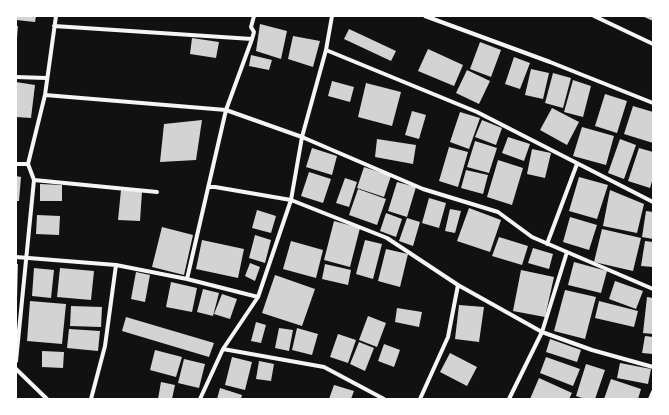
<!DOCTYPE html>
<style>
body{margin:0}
#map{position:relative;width:669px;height:415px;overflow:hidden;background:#111;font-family:"Exo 2",sans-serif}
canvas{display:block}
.frame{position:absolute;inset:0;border:17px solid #fff;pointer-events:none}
</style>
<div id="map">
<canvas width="669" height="415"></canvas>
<div class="frame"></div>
</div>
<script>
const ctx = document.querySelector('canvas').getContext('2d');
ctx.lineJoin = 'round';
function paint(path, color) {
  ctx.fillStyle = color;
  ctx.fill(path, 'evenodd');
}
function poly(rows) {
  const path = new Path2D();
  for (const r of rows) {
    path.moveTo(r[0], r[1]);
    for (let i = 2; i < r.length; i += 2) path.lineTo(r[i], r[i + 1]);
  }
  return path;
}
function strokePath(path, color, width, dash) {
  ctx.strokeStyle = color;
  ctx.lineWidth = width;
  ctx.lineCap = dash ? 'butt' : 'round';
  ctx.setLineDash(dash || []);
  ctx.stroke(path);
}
paint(poly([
 [16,16,36,16,35,22,16,20],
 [642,16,653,16,653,21],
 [260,24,287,31,281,59,256,51],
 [16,26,18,26,17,38,16,38],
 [349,29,396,51,391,61,344,39],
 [293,36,320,41,313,67,288,59],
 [192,38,219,42,216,58,190,54],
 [480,42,501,50,491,77,470,69],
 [428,49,463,65,454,86,418,71],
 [251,55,272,60,269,70,249,66],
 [514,57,530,63,520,89,505,84],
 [531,69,549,73,543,99,525,95],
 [467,70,490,81,479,104,456,93],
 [553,73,571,78,563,108,545,103],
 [573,80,591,86,583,117,564,112],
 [332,81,354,87,350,102,328,96],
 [16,82,35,85,31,118,16,117],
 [366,83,401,92,392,126,358,117],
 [605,94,627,101,617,133,595,126],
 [633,106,653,112,653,143,624,134],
 [552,108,579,122,567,145,540,130],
 [412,111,426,115,419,139,405,135],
 [460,112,480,118,469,149,450,142],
 [202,120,196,160,160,162,164,124],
 [482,120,502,128,496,145,475,137],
 [582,127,614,136,606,165,573,156],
 [508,137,530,144,524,161,502,153],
 [377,139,416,145,413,164,375,157],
 [620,139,636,145,624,179,608,173],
 [475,141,497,148,489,173,467,167],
 [449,147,468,152,458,187,439,181],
 [312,148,337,156,332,175,306,167],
 [639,148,653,152,653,178,650,188,628,181],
 [532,149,551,153,545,178,527,174],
 [498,160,523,168,512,205,487,197],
 [364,167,391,176,384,197,357,188],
 [466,170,488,175,483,194,461,188],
 [309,172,331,179,323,203,301,196],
 [16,176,21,177,19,201,16,201],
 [579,177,608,185,597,219,569,211],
 [345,178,357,182,349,207,336,203],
 [397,182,416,187,407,217,388,211],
 [40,184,62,185,62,201,40,201],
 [358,189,386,199,377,225,349,215],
 [121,190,142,192,140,221,118,220],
 [610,190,644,204,637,233,603,226],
 [429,198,446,203,439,228,422,223],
 [469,208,501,220,490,252,457,241],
 [450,209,461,211,455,233,445,231],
 [257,210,276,216,271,233,252,228],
 [646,211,653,212,653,239,642,237],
 [386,213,402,219,396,237,380,231],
 [37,215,60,216,59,235,36,234],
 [570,217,597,225,589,250,563,242],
 [407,218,420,222,413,246,399,241],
 [334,221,360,228,350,267,324,260],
 [162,227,193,235,184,275,152,267],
 [602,229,641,238,633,271,594,262],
 [255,235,271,240,265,263,249,258],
 [499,237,528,246,522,265,492,256],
 [202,240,244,249,238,278,196,269],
 [365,240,382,244,373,279,356,274],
 [291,241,323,250,316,278,283,269],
 [645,241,653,242,653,267,641,266],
 [533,248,553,254,549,269,528,263],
 [386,249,408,254,400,287,378,281],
 [574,262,607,271,601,293,568,285],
 [250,263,260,267,255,281,245,276],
 [16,264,18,264,17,300,16,300],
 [325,264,351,270,348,285,322,279],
 [34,268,54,270,51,298,32,296],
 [60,268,94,271,91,300,57,297],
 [521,270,554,277,545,317,513,311],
 [136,272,150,275,145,302,131,299],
 [275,275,315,289,302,326,262,313],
 [615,281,643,291,636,309,609,299],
 [171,282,197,288,192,312,166,307],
 [203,289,219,293,213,316,197,312],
 [565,290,596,297,585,339,554,331],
 [222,294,237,299,230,319,214,314],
 [647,297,653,298,653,334,643,333],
 [30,301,66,304,62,344,27,341],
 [599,301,638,311,634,327,595,318],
 [459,305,484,307,479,342,455,339],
 [71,306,102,307,101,327,70,326],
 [397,308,422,312,419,327,395,322],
 [368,316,386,323,377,347,359,340],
 [126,317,214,343,209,357,122,331],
 [256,322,266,325,261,343,251,341],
 [279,328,293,330,289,351,275,348],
 [297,328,318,334,312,355,292,350],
 [69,329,100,331,98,351,67,348],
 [338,334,356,340,348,363,330,357],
 [645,336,653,337,653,354,642,353],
 [550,339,581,350,577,362,546,352],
 [359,342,374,348,365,371,350,364],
 [384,344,400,350,394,367,378,361],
 [155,350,182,357,176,377,150,370],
 [42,351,64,352,63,368,42,367],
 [450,353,477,367,467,386,440,372],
 [232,357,252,362,245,390,225,385],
 [546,357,580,369,573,386,540,373],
 [184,359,205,364,199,388,178,383],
 [259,361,274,364,271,381,256,379],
 [620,363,651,369,648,384,617,378],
 [586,364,605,370,595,399,585,399,576,396],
 [539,378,572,393,569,399,530,399],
 [611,379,641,389,638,399,604,399],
 [161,382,175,385,172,399,158,399],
 [334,385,354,391,351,399,329,399],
 [220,388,242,395,241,399,217,399]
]), '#d3d3d3');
strokePath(poly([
 [425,16,550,62,653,103],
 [594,16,653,44],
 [54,26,252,39],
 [326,50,477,112,653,202],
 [16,77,46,78],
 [45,95,226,110,302,137,423,189,498,212,532,237,653,289],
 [16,164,28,164],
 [34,180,157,192],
 [208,187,215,187,291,200,387,238,458,285,542,332,592,350,653,367],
 [547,244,577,164],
 [16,257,116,265,187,279,258,297],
 [187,279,226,110,252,39,254,32,251,27,254,16],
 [223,349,324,367,384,399],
 [16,361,34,180,28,164,45,95,56,16],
 [16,369,47,399],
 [91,399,105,346,116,265],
 [200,399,223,349,258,297,291,200,302,137,326,50,332,16],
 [420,399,448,337,458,285],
 [509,399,542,332,567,252],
 [650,399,653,392]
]), '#f5f5f5', 4);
</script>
